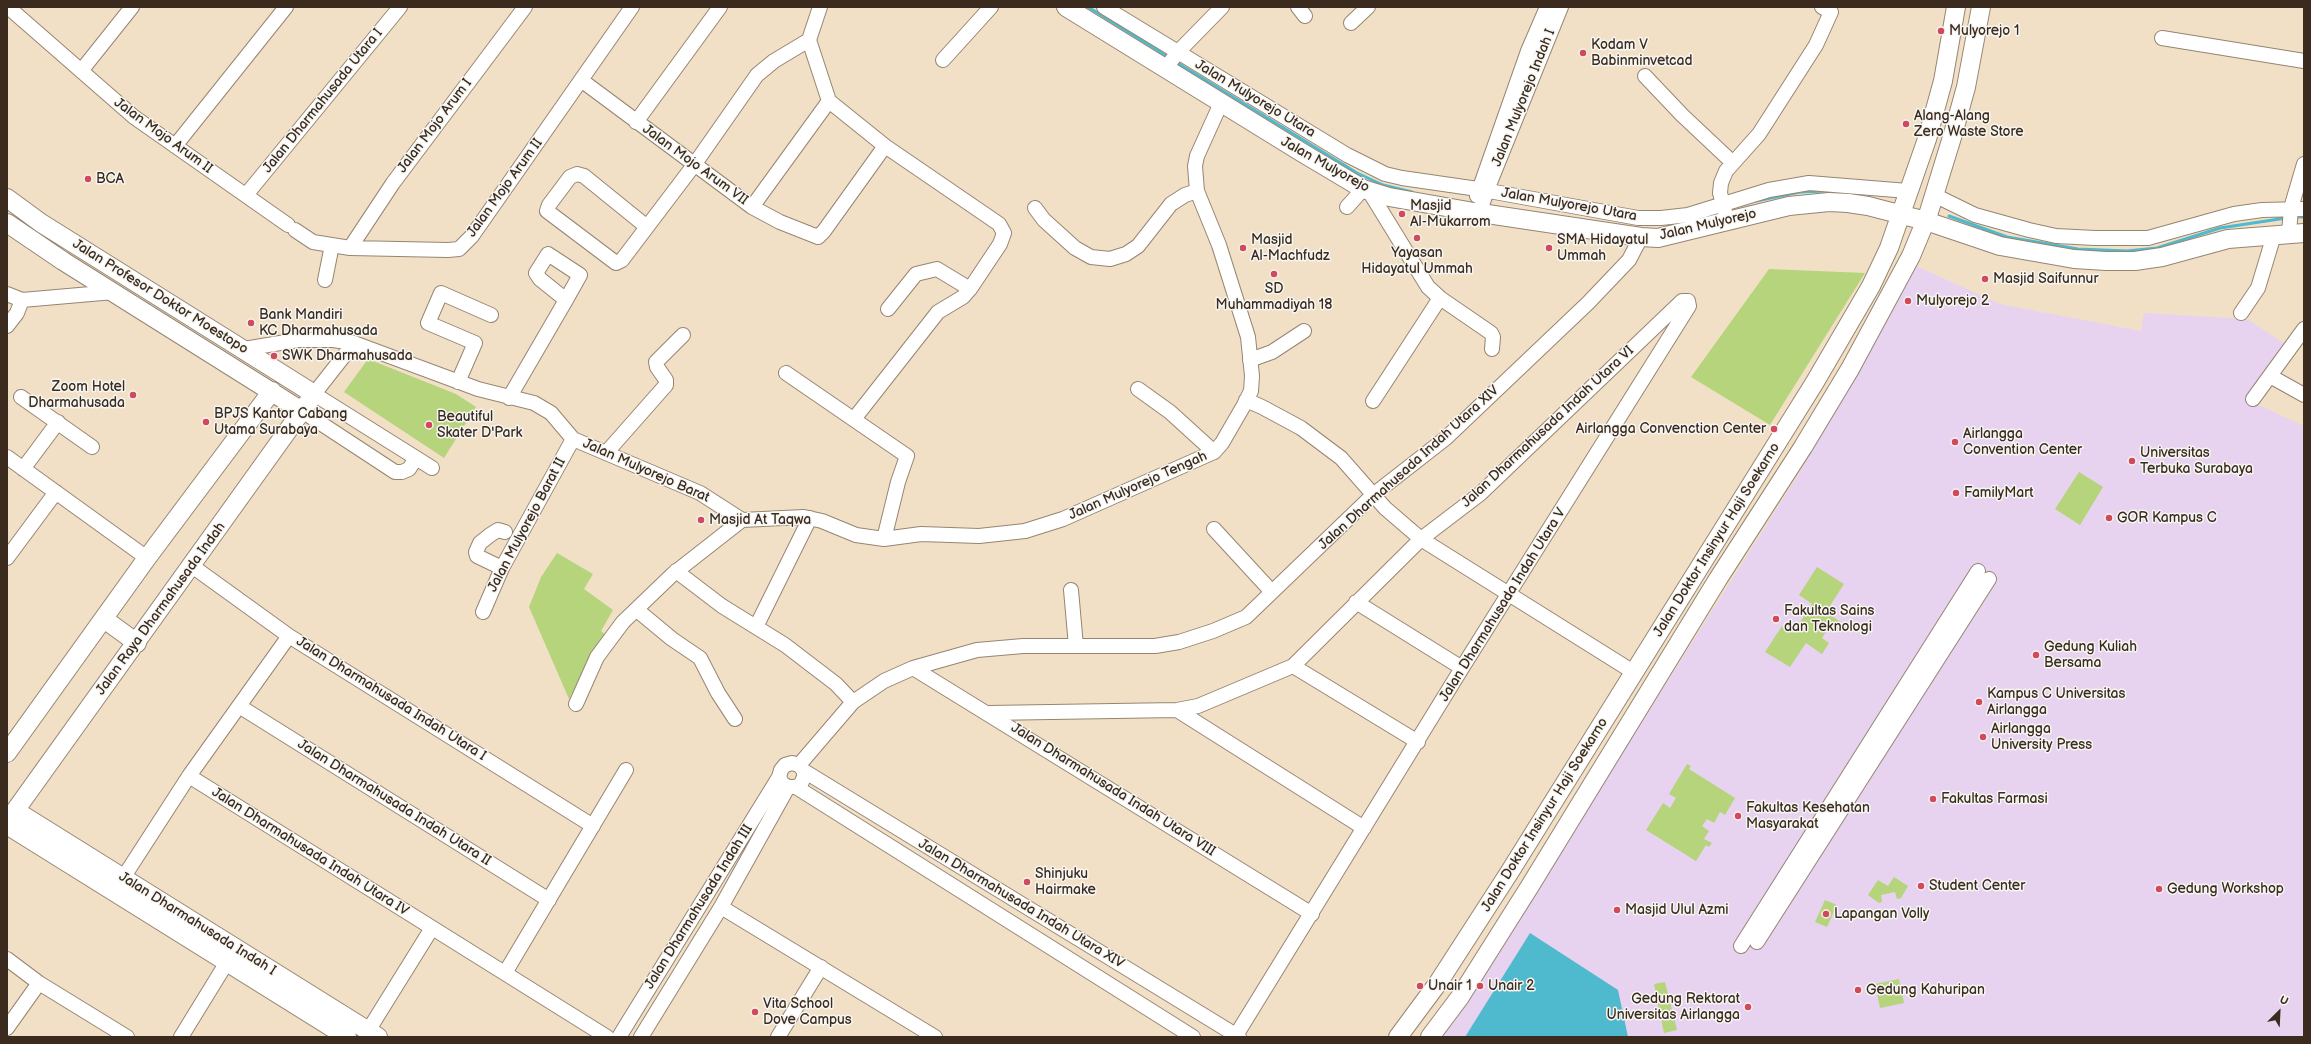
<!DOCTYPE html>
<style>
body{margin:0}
#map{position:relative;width:2311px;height:1044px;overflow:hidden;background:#f2e0c6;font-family:"Balsamiq Sans",sans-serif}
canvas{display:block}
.frame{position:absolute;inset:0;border:8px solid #3b2a1e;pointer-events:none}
.north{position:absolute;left:2259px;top:992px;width:40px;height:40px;-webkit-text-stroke:3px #f6f6f2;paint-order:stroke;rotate:24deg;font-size:11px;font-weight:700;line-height:16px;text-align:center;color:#3b2a1e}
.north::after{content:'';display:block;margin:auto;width:14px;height:18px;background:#3b2a1e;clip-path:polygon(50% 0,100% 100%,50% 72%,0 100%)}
</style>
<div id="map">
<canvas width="2311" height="1044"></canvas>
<div class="frame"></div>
<div class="north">U</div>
</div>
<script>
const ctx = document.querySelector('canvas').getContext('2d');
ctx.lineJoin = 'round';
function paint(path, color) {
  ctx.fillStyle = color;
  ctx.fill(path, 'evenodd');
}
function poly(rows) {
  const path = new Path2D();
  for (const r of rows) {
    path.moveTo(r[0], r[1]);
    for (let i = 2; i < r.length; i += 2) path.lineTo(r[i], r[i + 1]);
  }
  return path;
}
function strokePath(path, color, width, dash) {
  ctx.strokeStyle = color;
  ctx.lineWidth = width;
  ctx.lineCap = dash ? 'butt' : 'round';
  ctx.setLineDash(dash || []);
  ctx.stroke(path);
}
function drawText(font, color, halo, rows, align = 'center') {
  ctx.font = font + ' "Balsamiq Sans",sans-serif';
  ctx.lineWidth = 3;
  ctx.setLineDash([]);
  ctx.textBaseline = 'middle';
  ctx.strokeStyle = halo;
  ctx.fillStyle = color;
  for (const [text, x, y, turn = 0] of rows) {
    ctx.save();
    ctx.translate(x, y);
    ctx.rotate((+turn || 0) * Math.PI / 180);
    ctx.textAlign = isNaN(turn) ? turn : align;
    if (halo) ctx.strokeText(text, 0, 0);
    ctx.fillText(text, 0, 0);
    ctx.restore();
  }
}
paint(poly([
 [1914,265,2000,304,2141,331,2144,313,2247,319,2285,344,2252,402,2304,426,2304,1037,1439,1037,1456,1015,1798,475,1878,338]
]), '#e7d2ef');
paint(poly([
 [1769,269,1865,273,1770,425,1691,377],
 [368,359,456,394,476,407,444,458,344,392],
 [2079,472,2103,487,2080,525,2055,509],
 [557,553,593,574,584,589,613,610,601,631,606,635,596,647,569,699,529,607,541,577],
 [1817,567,1844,584,1826,612,1842,623,1836,631,1829,627,1822,638,1829,643,1822,654,1806,643,1790,667,1765,652,1782,626,1793,633,1812,604,1799,595],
 [1687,764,1691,766,1689,769,1735,798,1725,815,1720,812,1714,823,1707,819,1702,826,1709,831,1704,839,1712,843,1709,847,1706,845,1696,861,1646,830,1663,803,1670,808,1676,798,1669,794],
 [1894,877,1908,886,1901,898,1897,899,1895,892,1881,895,1882,902,1879,903,1868,895,1878,880,1888,886],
 [1825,900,1837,905,1827,927,1815,922],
 [1899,979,1904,1003,1880,1008,1875,984],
 [1665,982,1677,1030,1664,1033,1654,984]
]), '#b5d47b');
paint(poly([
 [1530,933,1618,990,1628,1037,1465,1037]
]), '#4fb9cd');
strokePath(poly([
 [1088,7,1170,58],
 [1176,62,1357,173,1383,185,1412,192],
 [1756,201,1800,192,1827,191],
 [1949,216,2007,237,2078,249,2127,251,2157,248,2220,228,2286,218],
 [2294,217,2304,217],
 [1702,218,1714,214]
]), '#4fb9cd', 3);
const minor = poly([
 [8,7,134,117,288,225],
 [1104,7,1347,155,1385,174,1402,178,1478,189,1638,218,1661,218,1688,215,1769,190,1809,183,1908,191],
 [1298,7,1305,16],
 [1351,23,1368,7],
 [2162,38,2304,61],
 [809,40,829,101,885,146,999,224,1004,233,1000,244,970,289,963,297,938,312,854,419],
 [943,60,991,7],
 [1165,69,1178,52,1222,7],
 [81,71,132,7],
 [1645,76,1682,115,1733,163],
 [581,80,752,207,780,222,818,237,824,231,885,146],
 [636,122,720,7],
 [175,146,286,7],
 [1369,191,1428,287,1440,298,1491,333,1493,337,1492,349],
 [246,195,400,7],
 [1934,195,1975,215,2029,230,2056,236,2095,238,2148,238,2234,214,2262,210,2304,209],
 [1477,196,1528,51,1547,7],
 [752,207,829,101],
 [1347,207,1363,189],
 [1035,208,1044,220,1075,248,1091,257,1110,259,1126,254,1138,246,1171,204,1185,195,1197,191],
 [1480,212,1487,190,1561,7],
 [1725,212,1720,193,1721,183,1726,171,1759,134,1816,45,1831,12,1822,7],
 [647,227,584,176,577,174,570,177,549,205,547,211,616,263,622,260,694,165,757,75,774,61,809,40,820,7],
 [295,230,313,242,350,248,448,250,459,249,472,236,632,7],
 [2289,233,2291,208,2304,164],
 [350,248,393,183,525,7],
 [325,280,332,245],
 [7,294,22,300,114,292],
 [888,309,916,274,937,269,970,289],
 [2241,313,2258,288,2274,235],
 [7,326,17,313,22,300],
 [354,343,314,394,432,468],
 [244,349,298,340,333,340,354,343,478,389,534,403,551,413,573,439,700,493,742,520],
 [1250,360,1272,352,1304,331],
 [786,373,907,456,898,482,884,539],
 [2270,376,2304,395],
 [458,382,475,343,428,323,441,293,491,315],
 [1138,389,1170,412,1214,452],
 [21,397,92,447],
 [509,398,566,300,580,275,548,254,536,273,540,279,566,300],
 [2253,399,2304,329],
 [1246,400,1262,407,1301,428,1341,458,1385,508,1421,539,1635,673],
 [1373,401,1440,298],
 [302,411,395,472,402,472,409,469,416,458],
 [606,453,666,385,666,380,657,367,656,362,683,335],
 [7,457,147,558],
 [23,469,58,422],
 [742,520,804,517,822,521,856,535,884,539,921,534,979,536,1025,531,1063,519,1214,452,1222,443,1244,405,1251,391,1252,376,1248,337,1219,245,1197,191,1195,166,1197,156,1221,103],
 [1214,529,1272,592],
 [7,558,56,492],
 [192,566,289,636,593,826],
 [502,568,477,556,476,552,480,543,490,535,498,530,505,532],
 [676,571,722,606,785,645,836,684,853,702],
 [1071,590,1076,646],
 [1356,602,1462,668],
 [637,610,672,639,700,658,718,693,735,719],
 [483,612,502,568,573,439],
 [756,627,810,518],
 [1293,666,1418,742],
 [913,668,1312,914],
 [576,704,597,657,623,622,673,574,742,520],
 [239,706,549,900],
 [1177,710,1364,828],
 [988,713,1177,710,1198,706,1293,666,1421,539,1480,494,1682,301,1688,301,1689,306,1462,668,1235,1037],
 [799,765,853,702,884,681,913,668,977,650,1023,646,1155,646,1179,642,1213,631,1246,617,1373,495,1446,438,1588,303,1629,260,1641,237],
 [804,771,804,777,801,784,796,787,788,787,782,783,779,777,781,770,785,765,792,763,799,765,804,771,1239,1037],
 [189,776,607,1037],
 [796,787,1193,1037],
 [123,878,189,776,289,636],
 [721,907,935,1037],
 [1757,942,1989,579],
 [1741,946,1978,571],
 [7,959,39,983,127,1037],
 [505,973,626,770],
 [7,1028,39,983],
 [368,1031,432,928],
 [181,1037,232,954],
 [619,1037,779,777],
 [641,1037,721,907,788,787],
 [778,1037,821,967]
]);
const major = poly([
 [1066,7,1301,152,1363,189,1389,197,1474,212,1641,237,1658,238,1789,206,1829,202,1848,203,1868,206,1926,221,2000,246,2074,259,2106,261,2135,261,2162,257,2228,239,2304,233],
 [7,198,41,223,314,394,7,822],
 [7,223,63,261,302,411],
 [104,619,137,643],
 [7,753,147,558,272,391],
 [16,811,378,1037],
 [7,825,347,1037],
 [1398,1037,1438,983,1509,873,1815,382,1871,286,1889,248,1927,139,1943,81,1956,7],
 [1430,1037,1460,997,1530,886,1718,579,1803,447,1850,369,1911,256,1928,215,1953,134,1966,87,1981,7]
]);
strokePath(minor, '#968572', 16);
strokePath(major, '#968572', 20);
strokePath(minor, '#fff', 14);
strokePath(major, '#fff', 18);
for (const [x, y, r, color] of [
 [1941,31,4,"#d1495b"],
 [1583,53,4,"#d1495b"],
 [1906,124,4,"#d1495b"],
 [88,179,4,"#d1495b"],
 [1402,214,4,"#d1495b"],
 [1417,238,4,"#d1495b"],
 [1243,248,4,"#d1495b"],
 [1549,248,4,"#d1495b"],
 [1274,274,4,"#d1495b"],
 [1985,279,4,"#d1495b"],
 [1908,301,4,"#d1495b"],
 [251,323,4,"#d1495b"],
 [274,356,4,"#d1495b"],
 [133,395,4,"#d1495b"],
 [206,422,4,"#d1495b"],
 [429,425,4,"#d1495b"],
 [1774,429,4,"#d1495b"],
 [1955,442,4,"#d1495b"],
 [2132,461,4,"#d1495b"],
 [1956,493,4,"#d1495b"],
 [2109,518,4,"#d1495b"],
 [701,520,4,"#d1495b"],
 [1776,619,4,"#d1495b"],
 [2036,655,4,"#d1495b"],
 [1979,702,4,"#d1495b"],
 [1983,737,4,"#d1495b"],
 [1933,799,4,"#d1495b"],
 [1738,816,4,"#d1495b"],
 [1027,882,4,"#d1495b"],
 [1921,886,4,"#d1495b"],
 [2159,889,4,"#d1495b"],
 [1617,910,4,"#d1495b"],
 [1826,914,4,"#d1495b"],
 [1420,986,4,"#d1495b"],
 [1480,986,4,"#d1495b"],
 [1858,990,4,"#d1495b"],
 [1748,1007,4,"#d1495b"],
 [755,1012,4,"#d1495b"]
]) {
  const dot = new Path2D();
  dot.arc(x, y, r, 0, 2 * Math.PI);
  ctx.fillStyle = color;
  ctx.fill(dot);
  strokePath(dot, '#f6f6f2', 1.5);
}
drawText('14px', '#3b2a1e', '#f6f6f2', [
 ["Mulyorejo 1",1949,31],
 ["Kodam V",1591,45],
 ["Babinminvetcad",1591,61],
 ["Alang-Alang",1914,116],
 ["Zero Waste Store",1914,132],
 ["BCA",96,179],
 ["Masjid",1410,206],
 ["Al-Mukarrom",1410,222],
 ["Masjid",1251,240],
 ["Al-Machfudz",1251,256],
 ["SMA Hidayatul",1557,240],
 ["Ummah",1557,256],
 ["Yayasan",1417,253,"center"],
 ["Hidayatul Ummah",1417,269,"center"],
 ["Masjid Saifunnur",1993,279],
 ["SD",1274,289,"center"],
 ["Muhammadiyah 18",1274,305,"center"],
 ["Mulyorejo 2",1916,301],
 ["Bank Mandiri",259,315],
 ["KC Dharmahusada",259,331],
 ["SWK Dharmahusada",282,356],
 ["Zoom Hotel",125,387,"right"],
 ["Dharmahusada",125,403,"right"],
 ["BPJS Kantor Cabang",214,414],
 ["Utama Surabaya",214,430],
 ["Beautiful",437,417],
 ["Skater D'Park",437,433],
 ["Airlangga Convenction Center",1766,429,"right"],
 ["Airlangga",1963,434],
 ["Convention Center",1963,450],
 ["Universitas",2140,453],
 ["Terbuka Surabaya",2140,469],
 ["FamilyMart",1964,493],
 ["GOR Kampus C",2117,518],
 ["Masjid At Taqwa",709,520],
 ["Fakultas Sains",1784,611],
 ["dan Teknologi",1784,627],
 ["Gedung Kuliah",2044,647],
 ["Bersama",2044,663],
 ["Kampus C Universitas",1987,694],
 ["Airlangga",1987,710],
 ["Airlangga",1991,729],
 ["University Press",1991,745],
 ["Fakultas Farmasi",1941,799],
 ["Fakultas Kesehatan",1746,808],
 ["Masyarakat",1746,824],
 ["Shinjuku",1035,874],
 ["Hairmake",1035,890],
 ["Student Center",1929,886],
 ["Gedung Workshop",2167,889],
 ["Masjid Ulul Azmi",1625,910],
 ["Lapangan Volly",1834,914],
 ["Unair 1",1428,986],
 ["Unair 2",1488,986],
 ["Gedung Kahuripan",1866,990],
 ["Gedung Rektorat",1740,999,"right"],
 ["Universitas Airlangga",1740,1015,"right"],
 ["Vita School",763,1004],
 ["Dove Campus",763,1020]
], 'left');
drawText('14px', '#3b2a1e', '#f6f6f2', [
 ["Jalan Mulyorejo Indah I",1524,98,-68],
 ["Jalan Mulyorejo Utara",1255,99,31],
 ["Jalan Dharmahusada Utara I",323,101,-51],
 ["Jalan Mojo Arum I",435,126,-53],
 ["Jalan Mojo Arum II",163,136,36],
 ["Jalan Mojo Arum VII",695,165,36],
 ["Jalan Mulyorejo",1325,165,29],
 ["Jalan Mojo Arum II",505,188,-54],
 ["Jalan Mulyorejo Utara",1569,205,10],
 ["Jalan Mulyorejo",1708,225,-13],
 ["Jalan Profesor Doktor Moestopo",160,297,32],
 ["Jalan Dharmahusada Indah Utara VI",1548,427,-43],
 ["Jalan Dharmahusada Indah Utara XIV",1409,468,-42],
 ["Jalan Mulyorejo Barat",646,471,24],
 ["Jalan Mulyorejo Tengah",1138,486,-24],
 ["Jalan Mulyorejo Barat II",527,525,-62],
 ["Jalan Doktor Insinyur Haji Soekarno",1717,540,-58],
 ["Jalan Dharmahusada Indah Utara V",1503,605,-58],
 ["Jalan Raya Dharmahusada Indah",161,609,-54],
 ["Jalan Dharmahusada Indah Utara I",391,699,32],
 ["Jalan Dharmahusada Indah Utara VIII",1113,790,32],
 ["Jalan Dharmahusada Indah Utara II",394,803,32],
 ["Jalan Doktor Insinyur Haji Soekarno",1545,815,-58],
 ["Jalan Dharmahusada Indah Utara IV",310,852,32],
 ["Jalan Dharmahusada Indah Utara XIV",1021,904,31],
 ["Jalan Dharmahusada Indah III",699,907,-58],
 ["Jalan Dharmahusada Indah I",197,924,32]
]);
</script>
